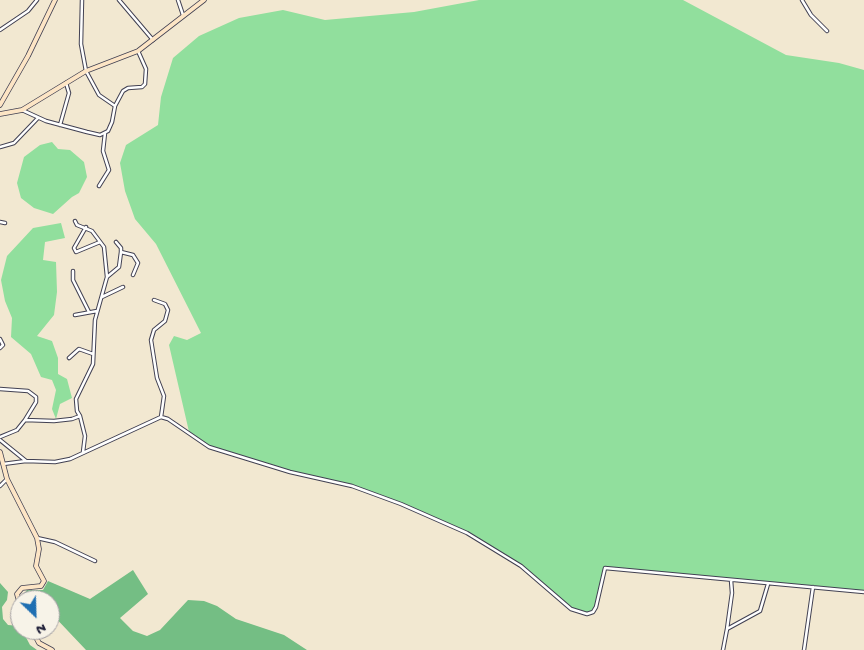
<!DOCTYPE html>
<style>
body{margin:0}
#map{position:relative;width:864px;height:650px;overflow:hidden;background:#f2e8d1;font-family:"Gochi Hand",sans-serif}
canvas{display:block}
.north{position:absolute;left:10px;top:590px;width:50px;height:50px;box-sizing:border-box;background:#f7f3e8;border:1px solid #a29fa3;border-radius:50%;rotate:156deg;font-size:14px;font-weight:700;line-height:20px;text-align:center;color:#22223b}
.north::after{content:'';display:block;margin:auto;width:18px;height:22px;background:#1f6fb2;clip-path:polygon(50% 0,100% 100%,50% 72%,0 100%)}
</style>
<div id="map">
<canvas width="864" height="650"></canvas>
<div class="north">N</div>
</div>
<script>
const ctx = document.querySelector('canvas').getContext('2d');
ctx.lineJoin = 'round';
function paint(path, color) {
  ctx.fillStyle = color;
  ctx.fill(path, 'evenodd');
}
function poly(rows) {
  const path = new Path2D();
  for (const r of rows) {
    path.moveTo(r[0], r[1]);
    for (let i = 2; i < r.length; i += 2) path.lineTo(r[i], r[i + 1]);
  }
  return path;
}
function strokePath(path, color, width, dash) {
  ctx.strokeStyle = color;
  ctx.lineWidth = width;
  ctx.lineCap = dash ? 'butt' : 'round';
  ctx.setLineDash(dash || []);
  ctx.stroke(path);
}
paint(poly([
 [479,0,683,0,786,55,839,63,864,70,864,592,605,568,596,607,593,612,587,614,571,609,559,600,526,570,467,533,427,515,352,486,290,472,209,447,190,436,169,345,174,336,187,340,201,333,156,244,135,219,125,191,120,163,126,145,158,125,161,97,173,58,199,36,239,18,283,10,325,20,414,12],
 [52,142,58,149,70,150,84,162,87,177,79,193,72,197,53,214,34,208,21,198,17,183,24,157,40,145],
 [61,223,65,238,45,242,43,260,56,262,57,292,54,315,37,336,52,341,58,358,58,374,67,379,72,398,60,404,56,419,52,409,56,390,52,380,41,377,31,354,11,337,12,318,5,301,1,280,7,256,33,228]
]), '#91df9d');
paint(poly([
 [133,570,148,594,120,618,133,631,147,636,160,630,188,600,204,601,217,606,236,619,284,635,307,650,86,650,50,612,50,600,22,600,21,597,27,590,43,590,48,581,90,599],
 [0,583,8,592,7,600,2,607,3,619,8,625,20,626,30,645,37,650,0,650]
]), '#74be84');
const street = poly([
 [119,0,153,40],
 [178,0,183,15],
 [802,0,811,15,827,31],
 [0,30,28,11,37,0],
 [115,106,123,91,128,88,142,87,145,84,146,69,138,51],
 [22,110,46,121,87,132,100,135,108,131,112,122,115,106,99,95,86,71,81,44,82,0],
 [60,125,69,93,66,83],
 [0,147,14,143,38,118],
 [99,186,109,170,103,151,105,133],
 [75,221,77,225,92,231,104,247,107,277],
 [0,222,5,223],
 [86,227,74,248,76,252,100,242],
 [116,242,121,248,121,252],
 [73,271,73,280,89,312],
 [102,297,123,287],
 [154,300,165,304,168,310,165,321,154,330,151,340,157,378,164,396,161,417],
 [75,315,97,311],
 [0,339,3,345,0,348],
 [69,358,79,349,93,354],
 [0,389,28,391,36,397,36,402,25,420],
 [0,437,17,430,25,420,54,421,72,419,80,416],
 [0,440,26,461,55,462,70,459,161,417,168,419,209,447,290,472,352,486,401,504,467,533,521,566,571,609,587,614,593,612,596,607,605,568,864,592],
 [83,452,85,436,80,416,77,411,76,399,93,364,95,320,107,277,119,267,121,252,133,255,138,263,133,275],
 [3,464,26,461],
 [0,486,7,479],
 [37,538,55,542,95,561],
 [727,629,732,593,731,580],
 [723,650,727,629,760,611,768,584],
 [804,650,813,587]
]);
const secondary = poly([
 [0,105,28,56,55,0],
 [0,114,22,110,86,71,138,51,204,0],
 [0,452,7,479,37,538,39,549,36,566,44,581,41,586,22,588,17,594,20,605],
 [32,630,39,643,52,650]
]);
strokePath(street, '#414052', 4.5);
strokePath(secondary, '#414052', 5.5);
strokePath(street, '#fff', 2.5);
strokePath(secondary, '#fde5c5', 4);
</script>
